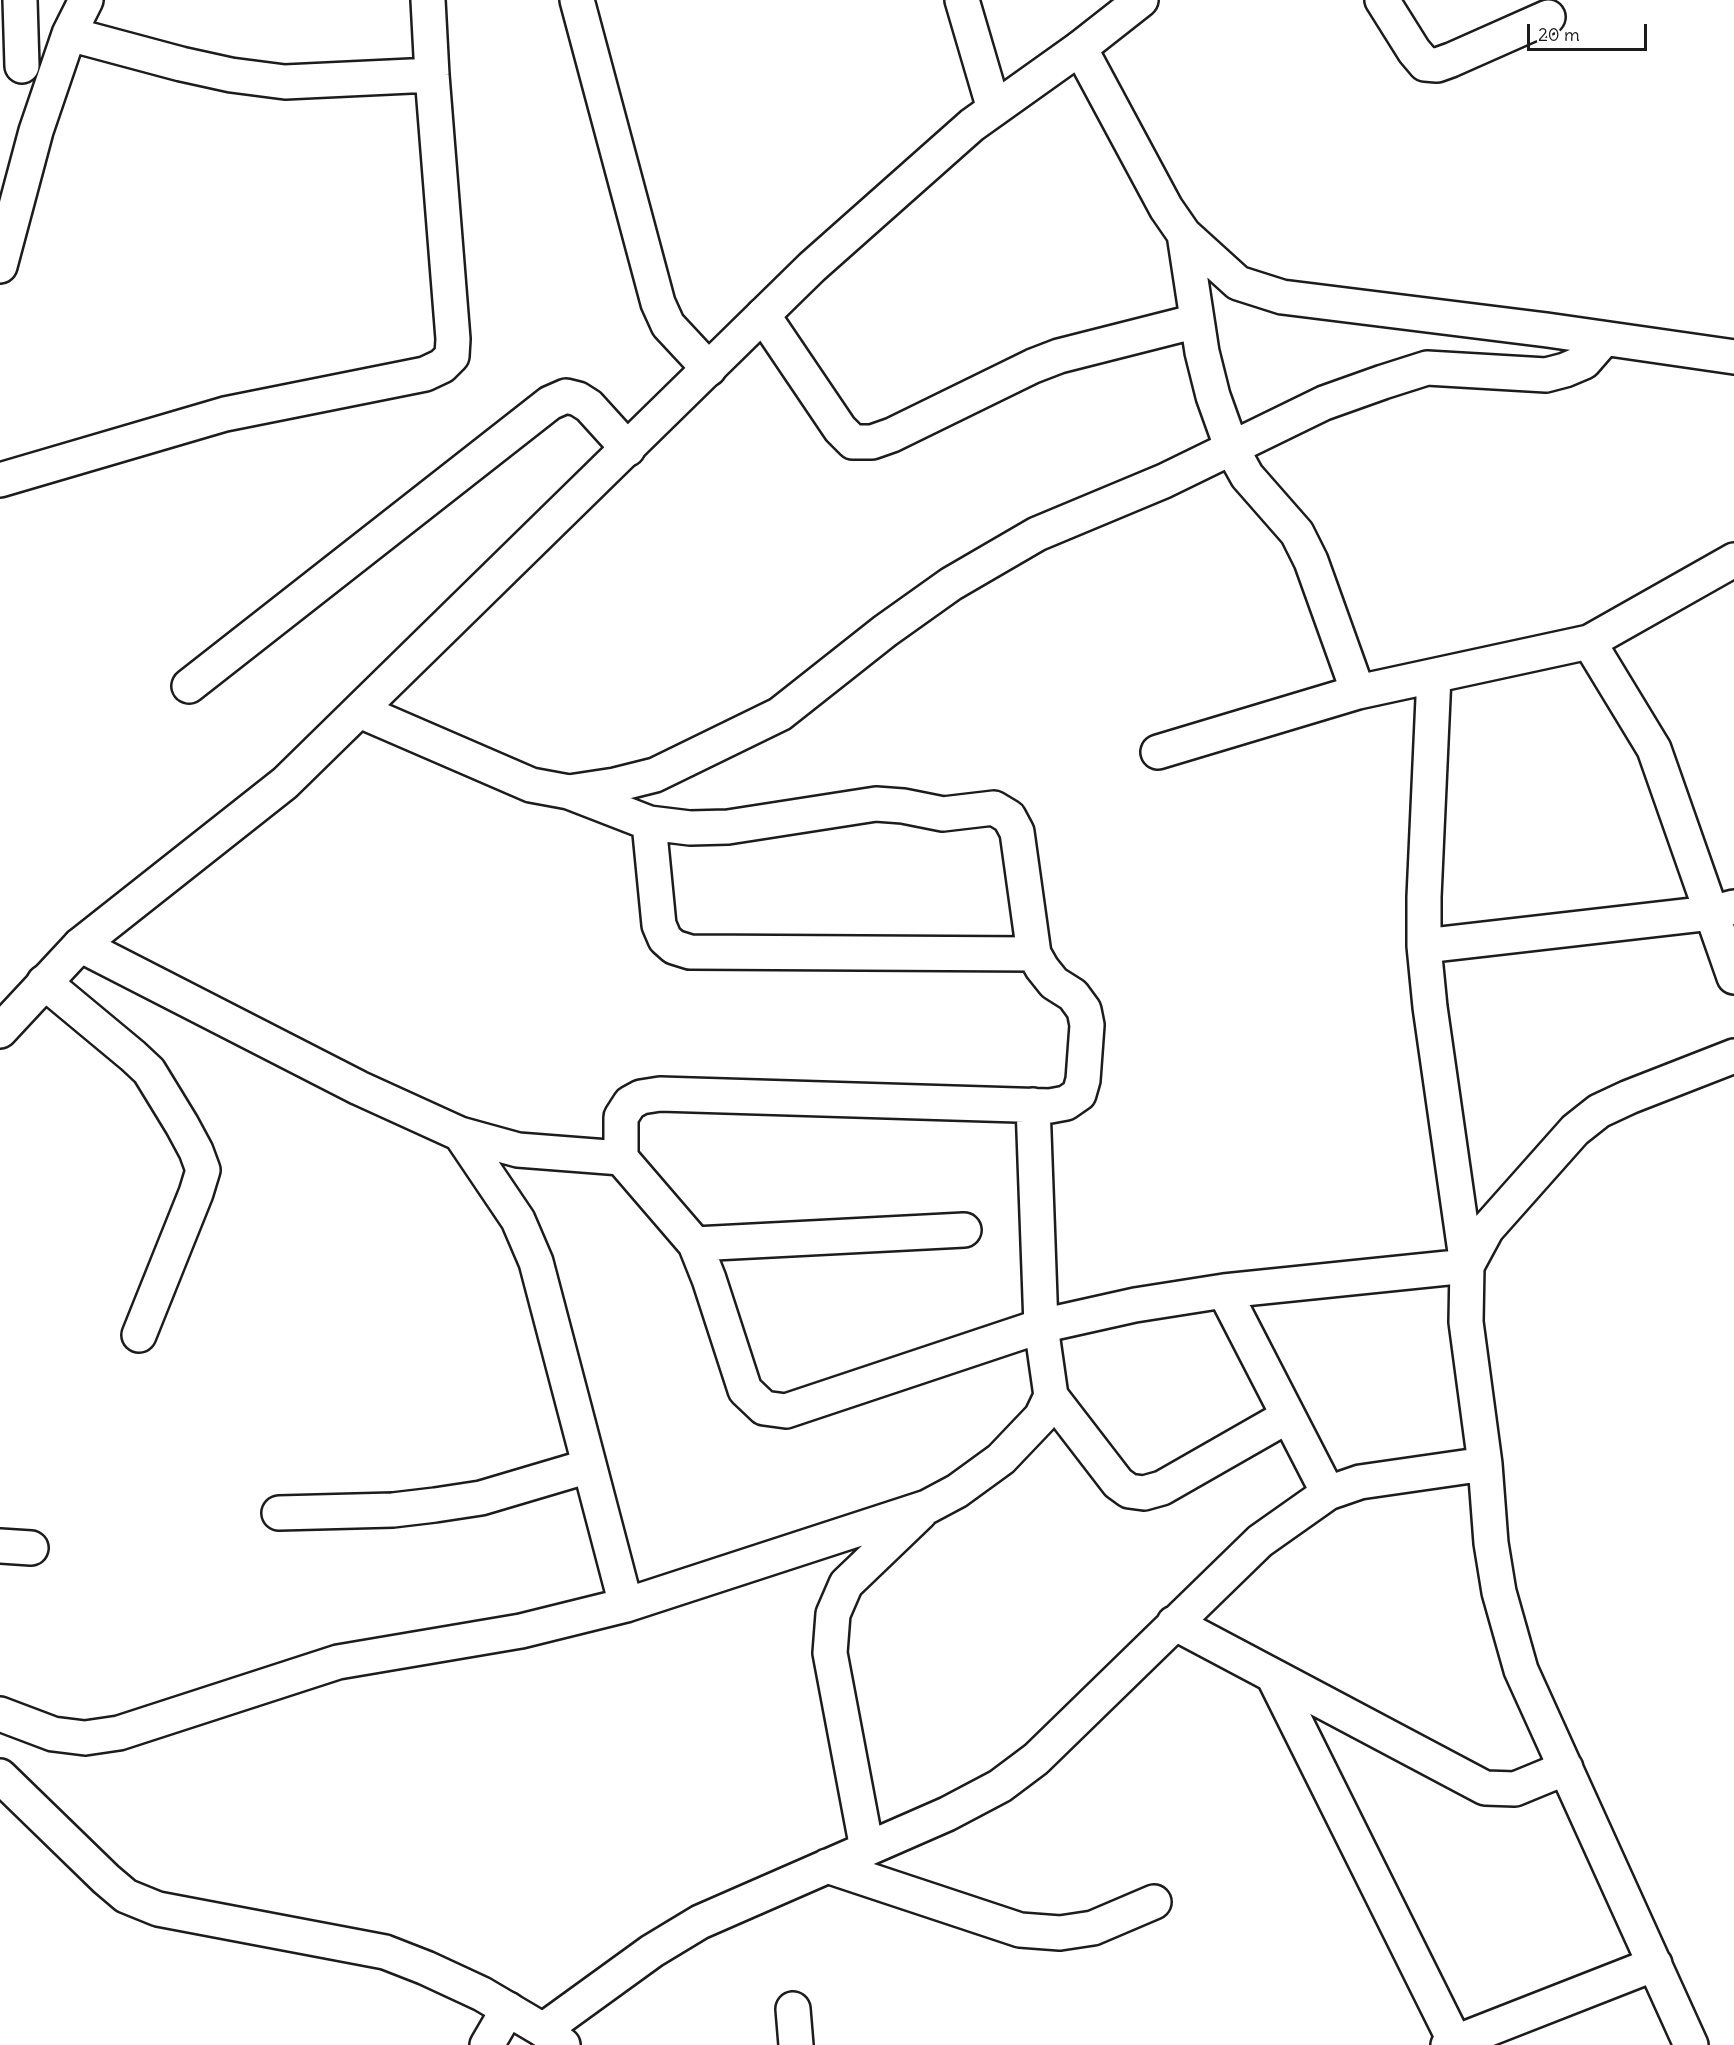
<!DOCTYPE html>
<style>
body{margin:0}
#map{position:relative;width:1734px;height:2045px;overflow:hidden;background:#fff;font-family:Delius,sans-serif}
canvas{display:block}
.scale{position:absolute;left:1527px;top:24px;width:120px;height:27px;box-sizing:border-box;border:3px solid #1c1c1c;border-top:0;padding-left:8px;font-size:18px;line-height:21px;white-space:nowrap;color:#1c1c1c;-webkit-text-stroke:4px #fff;paint-order:stroke}
</style>
<div id="map">
<canvas width="1734" height="2045"></canvas>
<div class="scale">20 m</div>
</div>
<script>
const ctx = document.querySelector('canvas').getContext('2d');
ctx.lineJoin = 'round';
function poly(rows) {
  const path = new Path2D();
  for (const r of rows) {
    path.moveTo(r[0], r[1]);
    for (let i = 2; i < r.length; i += 2) path.lineTo(r[i], r[i + 1]);
  }
  return path;
}
function strokePath(path, color, width, dash) {
  ctx.strokeStyle = color;
  ctx.lineWidth = width;
  ctx.lineCap = dash ? 'butt' : 'round';
  ctx.setLineDash(dash || []);
  ctx.stroke(path);
}
const street = poly([
 [20,0,22,66],
 [577,0,658,303,668,325,709,369],
 [962,0,994,109],
 [1382,0,1414,51,1425,64,1437,65,1451,60,1548,17],
 [69,34,181,64,231,75,285,82,432,75],
 [1080,48,1166,208,1184,234,1238,283,1282,297,1547,330,1734,357],
 [1184,234,1202,352,1213,396,1232,449,1247,476,1297,533,1311,561,1358,692,1589,642,1654,749,1734,977],
 [0,266,36,131,69,34,86,0],
 [763,315,840,429,853,442,872,442,892,435,1033,366,1059,356,1197,321],
 [0,480,225,414,425,374,442,366,452,356,453,339,432,75,428,0],
 [1589,642,1734,560],
 [189,686,550,403,566,396,578,399,589,406,628,449],
 [360,711,531,785,569,792,615,785,655,775,780,714,885,631,951,584,1037,534,1164,481,1324,403,1383,382,1427,368,1546,375,1565,370,1584,362,1604,339],
 [1158,752,1358,692],
 [569,792,649,823,690,828,728,827,876,804,903,806,943,814,994,808,1009,817,1017,832,1034,954,1042,968,1054,983,1073,995,1084,1010,1087,1025,1083,1080,1079,1094,1066,1103,1050,1106,660,1094,641,1097,630,1103,621,1117,621,1158,695,1244,709,1279,745,1390,764,1408,786,1411,1041,1326,1135,1305,1224,1291,1467,1266,1430,1007,1424,946,1424,897,1434,676],
 [649,823,659,925,665,939,674,947,690,952,1034,954],
 [80,945,359,1088,460,1134,518,1150,621,1158],
 [1424,946,1711,913,1734,907],
 [44,982,133,1056,149,1071,182,1125,196,1151,203,1170,196,1193,139,1335],
 [460,1134,518,1220,536,1262,626,1605],
 [695,1244,964,1230],
 [1224,1291,1328,1493],
 [1051,1396,1118,1483,1129,1491,1144,1493,1162,1488,1288,1416],
 [279,1513,393,1510,435,1505,481,1498,589,1466],
 [0,1546,31,1548],
 [1174,1623,1485,1788,1515,1789,1566,1768],
 [1273,1676,1455,2042],
 [0,1714,53,1734,85,1738,119,1733,338,1662,521,1631,626,1605,927,1507,957,1491,1001,1459,1041,1417,1051,1396,1041,1326,1033,1105],
 [867,1849,830,1653,833,1614,846,1584,920,1513],
 [827,1866,1020,1930,1060,1933,1093,1928,1154,1902],
 [793,2009,796,2045],
 [543,2030,652,1951,700,1922,947,1814,1000,1786,1036,1759,1260,1541,1328,1493,1360,1482,1485,1464],
 [487,2045,508,2009],
 [1448,2045,1655,1964],
 [1691,2045,1521,1670,1499,1592,1491,1543,1485,1464,1466,1322,1467,1266,1487,1229,1575,1130,1599,1111,1629,1097,1734,1056]
]);
const secondary = poly([
 [0,1031,80,945,285,783,812,267,972,125,1080,48,1141,0],
 [0,1776,106,1879,126,1896,158,1909,385,1952,426,1968,482,1994,543,2030,563,2045]
]);
strokePath(street, '#1c1c1c', 38);
strokePath(secondary, '#1c1c1c', 38);
strokePath(street, '#fff', 33);
strokePath(secondary, '#fff', 33);
</script>
